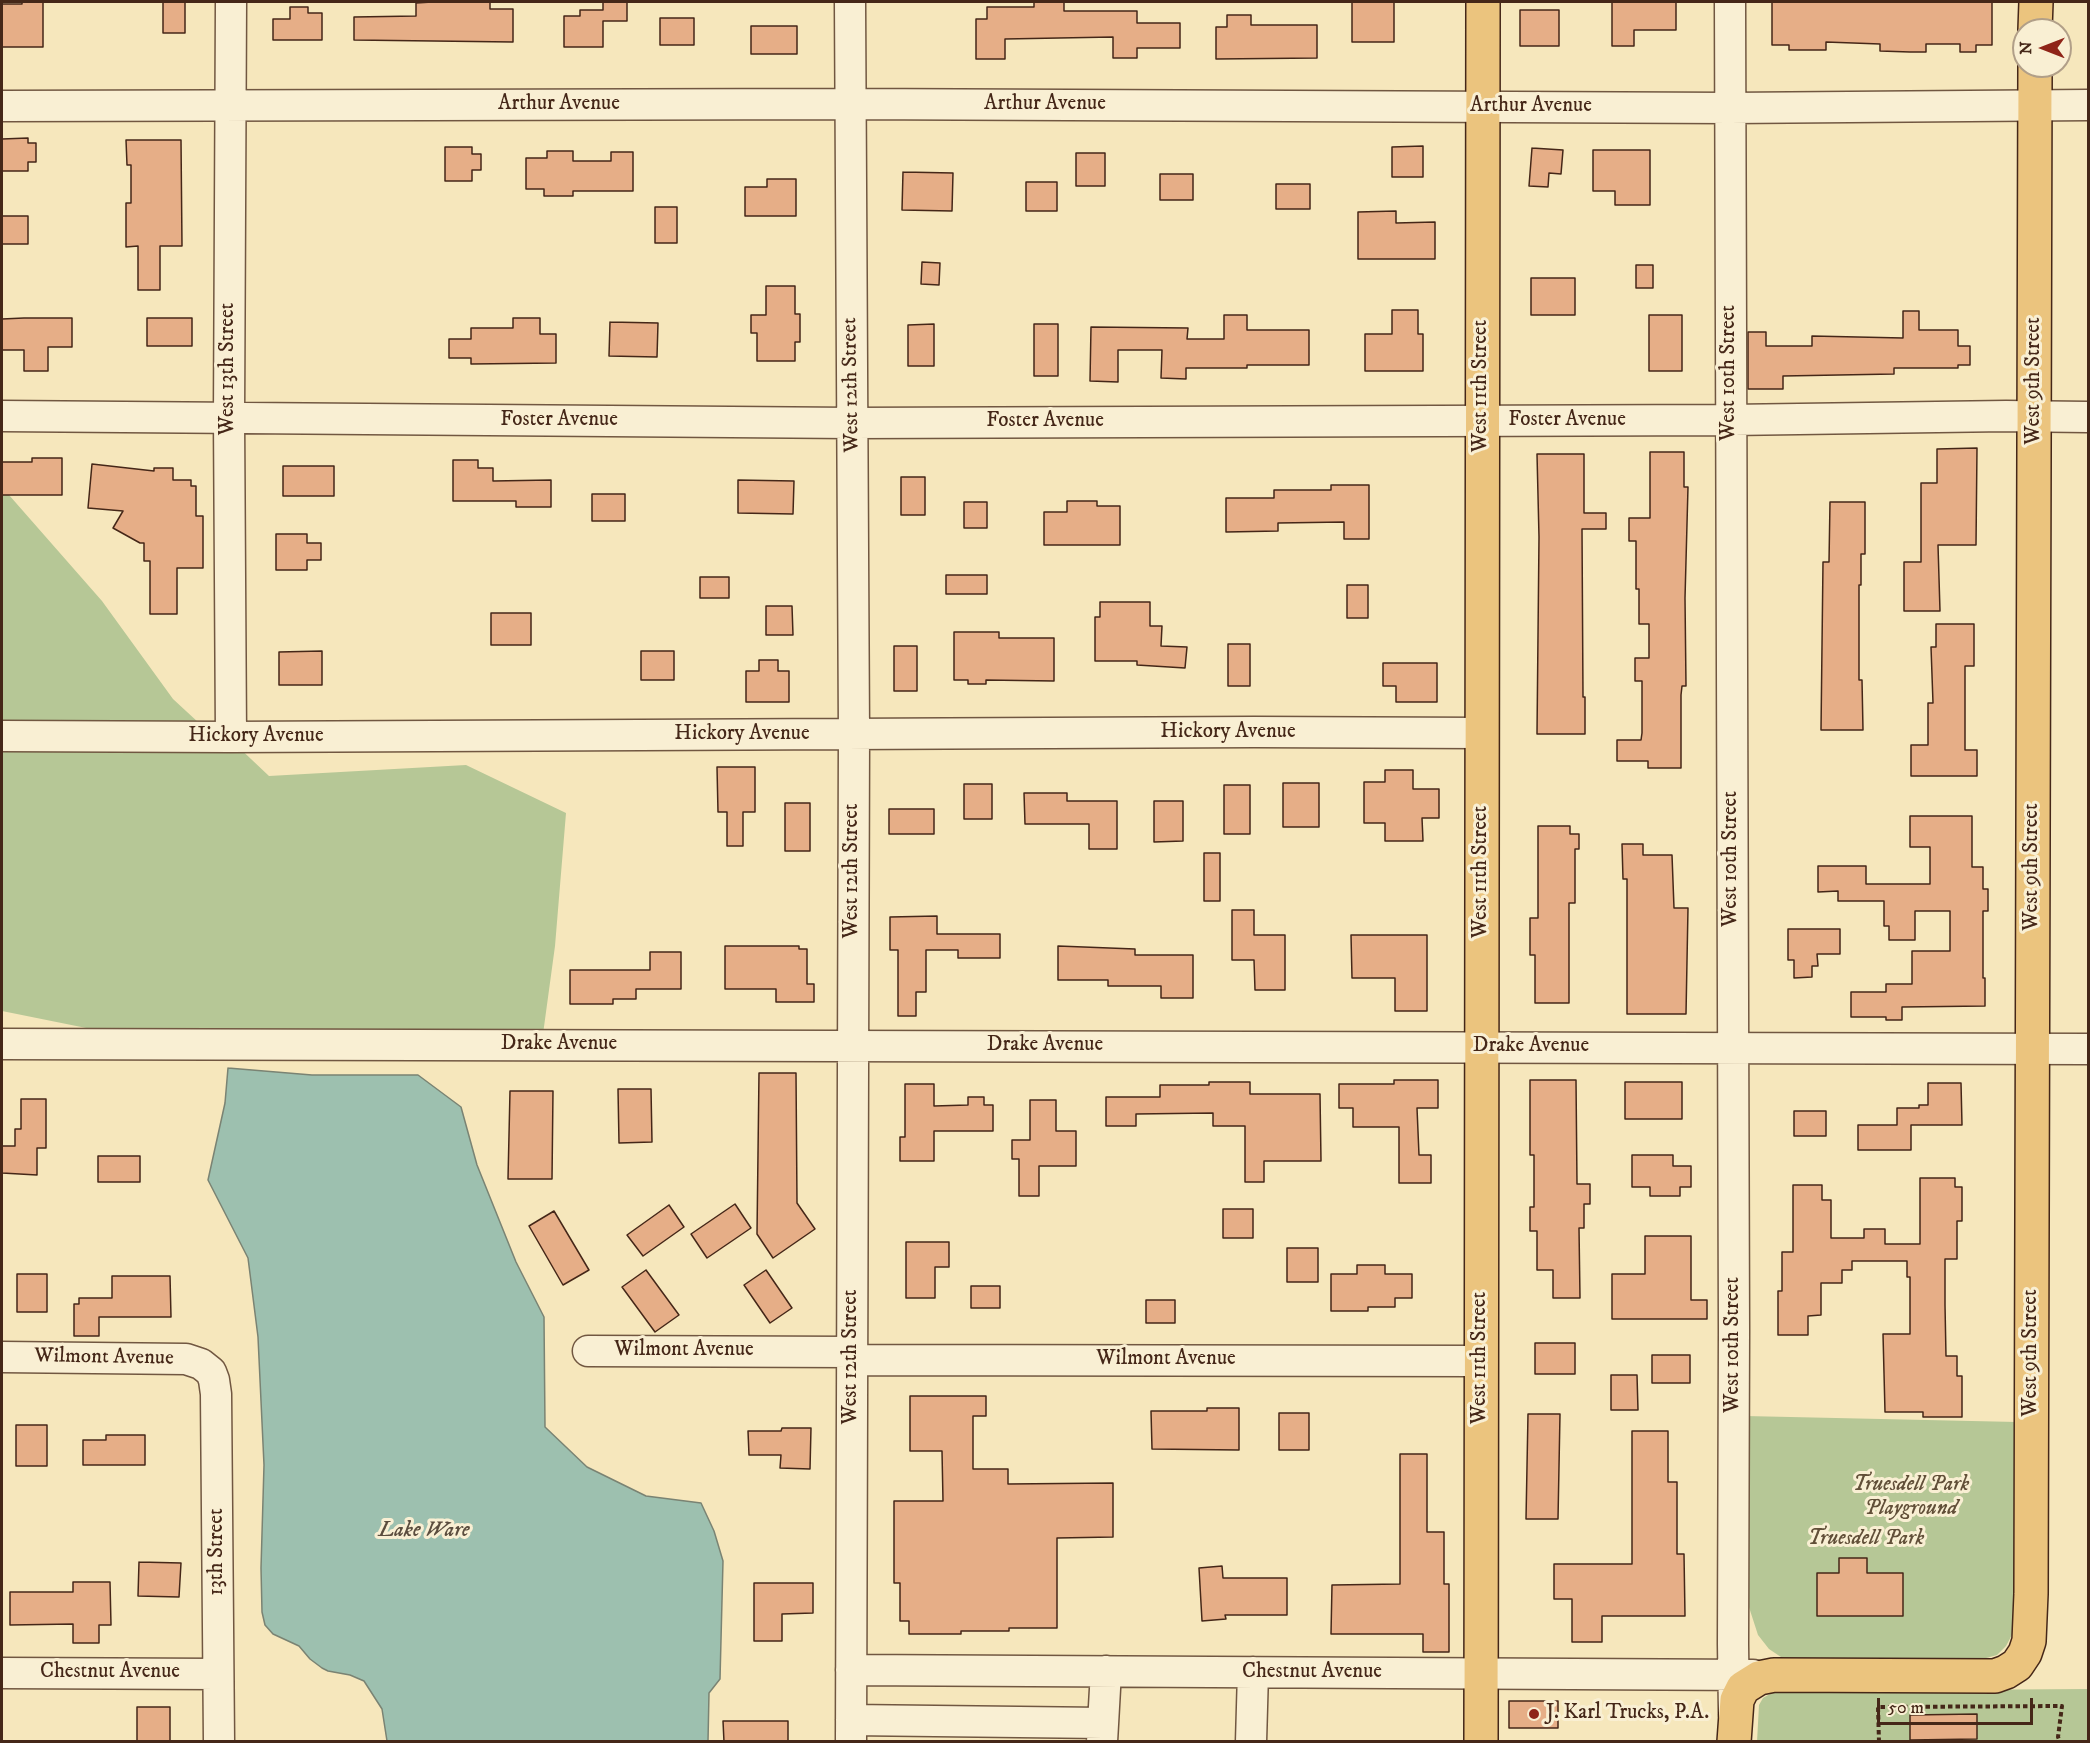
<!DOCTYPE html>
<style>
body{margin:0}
#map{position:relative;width:2090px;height:1743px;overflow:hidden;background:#f6e7bc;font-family:"IM FELL DW Pica",serif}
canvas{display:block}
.frame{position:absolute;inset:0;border:3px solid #452718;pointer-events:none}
.north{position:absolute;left:2012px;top:18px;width:60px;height:60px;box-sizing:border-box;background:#f9efd3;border:2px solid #b19f88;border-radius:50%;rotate:270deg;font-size:16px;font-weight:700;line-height:24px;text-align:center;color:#452718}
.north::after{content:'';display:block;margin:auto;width:21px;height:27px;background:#8f2418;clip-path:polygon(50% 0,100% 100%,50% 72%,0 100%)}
.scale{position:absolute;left:1877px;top:1698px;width:156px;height:27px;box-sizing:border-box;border:3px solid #452718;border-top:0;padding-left:8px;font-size:18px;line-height:21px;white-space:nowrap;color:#452718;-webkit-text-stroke:4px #f9efd3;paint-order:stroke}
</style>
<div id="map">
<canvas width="2090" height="1743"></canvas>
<div class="frame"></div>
<div class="north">N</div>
<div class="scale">50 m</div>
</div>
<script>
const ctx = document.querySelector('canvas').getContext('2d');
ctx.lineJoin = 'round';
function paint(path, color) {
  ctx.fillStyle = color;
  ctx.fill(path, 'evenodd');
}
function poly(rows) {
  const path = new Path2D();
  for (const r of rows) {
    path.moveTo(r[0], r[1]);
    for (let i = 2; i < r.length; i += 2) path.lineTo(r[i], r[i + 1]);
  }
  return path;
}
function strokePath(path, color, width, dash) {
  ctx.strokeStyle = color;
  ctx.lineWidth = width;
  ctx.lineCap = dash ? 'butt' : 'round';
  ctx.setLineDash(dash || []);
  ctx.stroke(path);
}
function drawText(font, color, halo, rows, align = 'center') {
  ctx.font = font + ' "IM FELL DW Pica",serif';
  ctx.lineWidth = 6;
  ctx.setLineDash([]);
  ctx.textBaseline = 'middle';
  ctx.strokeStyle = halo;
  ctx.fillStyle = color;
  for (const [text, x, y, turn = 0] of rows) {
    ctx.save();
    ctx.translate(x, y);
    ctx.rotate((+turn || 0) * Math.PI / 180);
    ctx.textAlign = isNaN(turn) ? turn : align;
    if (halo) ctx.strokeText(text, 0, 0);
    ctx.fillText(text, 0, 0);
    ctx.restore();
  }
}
paint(poly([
 [2,491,9,495,102,601,173,699,199,723,2,723],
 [2,742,233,742,269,776,466,765,566,813,555,946,543,1034,111,1033,2,1011],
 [1745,1416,2017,1422,2014,1631,2006,1646,1997,1655,1979,1660,1787,1661,1769,1649,1758,1635,1747,1601],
 [2088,1689,2088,1741,1757,1742,1759,1705,1763,1698,1775,1691]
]), '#b6c796');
const water = poly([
 [228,1068,312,1075,418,1075,461,1107,477,1165,516,1262,544,1317,545,1427,587,1467,646,1496,701,1503,714,1531,723,1561,720,1679,709,1693,708,1741,387,1741,382,1709,364,1681,350,1675,328,1671,322,1668,310,1659,299,1646,273,1634,265,1625,262,1612,261,1568,264,1465,258,1337,248,1258,208,1180,225,1103,228,1068]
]);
paint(water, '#9dc0af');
strokePath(water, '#7a8373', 1.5);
const building = poly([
 [22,2,43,2,43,47,2,47,2,4,22,4,22,2],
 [163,2,185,2,185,33,163,33,163,2],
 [432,2,490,2,490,9,513,9,513,42,354,40,354,17,416,16,416,3,432,2],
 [603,2,627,2,627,21,603,21,603,47,564,47,564,16,580,16,580,10,603,10,603,2],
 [1034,2,1064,2,1064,11,1137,11,1137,23,1180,23,1180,48,1137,48,1137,58,1113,58,1113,37,1005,39,1005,59,976,59,976,19,987,19,987,7,1034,7,1034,2],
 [1352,2,1394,2,1394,42,1352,42,1352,2],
 [1612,2,1676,2,1676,30,1634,30,1634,46,1612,46,1612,2],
 [1772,2,1992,2,1992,45,1976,45,1976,52,1960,52,1960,44,1926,44,1926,52,1910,52,1880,51,1880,44,1826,42,1826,50,1789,50,1789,45,1772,45,1772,2],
 [290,7,308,7,308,13,322,13,322,40,273,40,273,19,290,19,290,7],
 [1520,10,1559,10,1559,46,1520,46,1520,10],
 [1227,15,1251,15,1251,25,1317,25,1317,58,1216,59,1216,27,1227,27,1227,15],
 [660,18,694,18,694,45,660,45,660,18],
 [751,26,797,26,797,54,751,54,751,26],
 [28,138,28,143,36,143,36,162,28,162,28,171,2,171,2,139,28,138],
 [126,140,181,140,182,246,160,246,160,290,138,290,138,246,126,247,126,203,131,203,131,165,127,165,126,140],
 [1423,146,1423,177,1392,177,1392,147,1423,146],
 [445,147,472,147,472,154,481,154,481,170,472,170,472,181,445,181,445,147],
 [1532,148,1563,150,1561,174,1549,173,1548,187,1529,186,1532,148],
 [1593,150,1650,150,1650,205,1615,205,1615,191,1593,191,1593,150],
 [547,151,573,151,573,161,611,161,611,152,633,152,633,191,573,191,573,196,544,196,544,189,526,189,526,158,547,158,547,151],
 [1076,153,1105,153,1105,186,1076,186,1076,153],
 [903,172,953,173,952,211,902,210,903,172],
 [1160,174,1193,174,1193,200,1160,200,1160,174],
 [767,179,796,179,796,216,745,216,745,187,767,187,767,179],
 [1026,182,1057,182,1057,211,1026,211,1026,182],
 [1276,184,1310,184,1310,209,1276,209,1276,184],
 [655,207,677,207,677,243,655,243,655,207],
 [1396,211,1396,223,1435,222,1435,259,1358,259,1358,212,1396,211],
 [2,216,28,216,28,244,2,244,2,216],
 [922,262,940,263,939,285,921,284,922,262],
 [1636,265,1653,265,1653,288,1636,288,1636,265],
 [1531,278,1575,278,1575,315,1531,315,1531,278],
 [766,286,795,286,795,314,800,314,800,342,795,342,795,361,757,361,757,333,751,333,751,315,766,315,766,286],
 [1392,310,1418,310,1418,334,1423,334,1423,371,1365,371,1365,334,1392,334,1392,310],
 [1903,311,1919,311,1919,330,1958,330,1958,346,1970,346,1970,365,1958,365,1958,368,1894,368,1894,374,1783,376,1783,389,1748,389,1748,332,1766,332,1766,346,1812,346,1812,336,1903,338,1903,311],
 [1224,315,1247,315,1247,330,1309,330,1309,365,1247,365,1247,368,1186,368,1186,379,1161,378,1162,350,1118,350,1118,382,1090,381,1091,327,1188,328,1187,339,1224,339,1224,315],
 [1649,315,1682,315,1682,371,1649,371,1649,315],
 [24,318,72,318,72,347,48,347,48,371,24,371,24,350,2,350,2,319,24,318],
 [147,318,192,318,192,346,147,346,147,318],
 [513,318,540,318,540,334,556,334,556,363,471,364,471,358,449,358,449,339,471,339,471,328,513,328,513,318],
 [610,322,658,323,657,357,609,356,610,322],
 [934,324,934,366,908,366,908,325,934,324],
 [1034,324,1058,324,1058,376,1034,376,1034,324],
 [1977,448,1976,545,1938,545,1940,611,1904,611,1904,562,1921,562,1921,483,1937,483,1937,449,1977,448],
 [1650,452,1684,452,1684,487,1688,487,1685,598,1686,686,1682,686,1681,695,1681,768,1648,768,1648,761,1617,761,1617,740,1641,740,1642,733,1642,681,1635,681,1635,658,1649,658,1649,624,1639,624,1639,589,1636,589,1636,541,1629,541,1629,518,1650,518,1650,452],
 [1537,454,1584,454,1584,513,1606,513,1606,529,1582,529,1583,697,1585,697,1585,734,1537,734,1539,537,1537,454],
 [32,458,62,458,62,495,2,495,2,462,32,462,32,458],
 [453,460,478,460,478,468,493,468,493,481,551,480,551,507,516,507,516,501,453,501,453,460],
 [92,464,154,471,154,468,173,468,173,480,191,480,191,486,196,486,196,516,203,516,203,568,177,568,177,614,150,614,150,561,144,561,144,543,140,543,113,528,123,511,88,508,92,464],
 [283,466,334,466,334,496,283,496,283,466],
 [901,477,925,477,925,515,901,515,901,477],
 [738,480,794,481,793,514,738,513,738,480],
 [1331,485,1369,485,1369,539,1344,539,1344,522,1278,523,1278,531,1226,532,1226,498,1274,498,1274,490,1331,490,1331,485],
 [592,494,625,494,625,521,592,521,592,494],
 [1067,501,1097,501,1097,506,1120,506,1120,545,1044,545,1044,512,1067,512,1067,501],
 [964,502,987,502,987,528,964,528,964,502],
 [1830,502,1865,502,1865,554,1861,554,1861,585,1859,585,1859,680,1862,680,1863,730,1821,730,1823,562,1829,562,1830,502],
 [276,534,307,534,307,543,321,543,321,560,307,560,307,570,276,570,276,534],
 [946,575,987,575,987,594,946,594,946,575],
 [700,577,729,577,729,598,700,598,700,577],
 [1347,585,1368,585,1368,618,1347,618,1347,585],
 [1100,602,1150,602,1150,626,1162,626,1161,646,1187,647,1185,668,1137,665,1137,661,1095,661,1095,617,1100,617,1100,602],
 [766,606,792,606,793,635,766,635,766,606],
 [491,613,531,613,531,645,491,645,491,613],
 [1936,624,1974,624,1974,666,1965,666,1965,750,1977,750,1977,776,1911,776,1911,745,1928,745,1928,703,1933,703,1931,647,1936,647,1936,624],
 [954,632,999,632,999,638,1054,638,1054,681,986,680,986,684,968,684,968,680,954,680,954,632],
 [1228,644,1250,644,1250,686,1228,686,1228,644],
 [894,646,917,646,917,691,894,691,894,646],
 [322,651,322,685,279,685,279,652,322,651],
 [641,651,674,651,674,680,641,680,641,651],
 [759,660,778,660,778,671,789,671,789,702,746,702,746,671,759,671,759,660],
 [1383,663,1437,663,1437,702,1396,702,1396,686,1383,686,1383,663],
 [717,767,755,767,755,812,743,812,743,846,727,846,727,812,718,812,717,767],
 [1385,770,1413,770,1413,789,1439,789,1439,818,1422,818,1423,841,1385,841,1385,823,1364,823,1364,782,1385,782,1385,770],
 [1283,783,1319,783,1319,827,1283,827,1283,783],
 [964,784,992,784,992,819,964,819,964,784],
 [1224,785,1250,785,1250,834,1224,834,1224,785],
 [1024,793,1067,793,1067,801,1117,801,1117,849,1089,849,1089,824,1025,824,1024,793],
 [1154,801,1183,801,1183,841,1154,842,1154,801],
 [785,803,810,803,810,851,785,851,785,803],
 [889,809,934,809,934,834,889,834,889,809],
 [1910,816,1972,816,1972,867,1983,867,1983,889,1988,889,1988,911,1983,911,1983,978,1985,978,1985,1006,1902,1007,1902,1020,1886,1020,1886,1017,1851,1017,1851,992,1886,992,1886,984,1912,984,1912,951,1950,951,1950,911,1915,911,1915,940,1889,940,1889,926,1884,926,1884,901,1838,901,1838,891,1818,892,1818,866,1866,866,1866,884,1930,884,1930,847,1910,847,1910,816],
 [1538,826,1570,826,1570,834,1579,834,1579,849,1575,849,1575,903,1569,903,1569,1003,1535,1003,1535,955,1530,955,1530,918,1538,918,1538,826],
 [1622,844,1643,844,1643,855,1672,855,1674,908,1688,908,1686,1014,1627,1014,1627,879,1623,879,1622,844],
 [1204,853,1220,853,1220,901,1204,901,1204,853],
 [1232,910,1254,910,1254,935,1285,935,1285,990,1255,990,1254,960,1232,960,1232,910],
 [937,916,937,934,1000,934,1000,958,958,958,958,950,926,950,926,992,916,992,916,1016,898,1016,898,950,890,950,890,917,937,916],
 [1788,929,1840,929,1840,954,1817,954,1818,966,1812,966,1812,977,1794,978,1794,960,1788,960,1788,929],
 [1351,935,1427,935,1427,1011,1395,1011,1395,978,1352,978,1351,935],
 [725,946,799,946,799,949,807,949,807,984,814,984,814,1002,776,1002,776,989,725,989,725,946],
 [1058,946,1135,949,1135,955,1193,955,1193,998,1161,998,1161,986,1108,986,1108,980,1058,980,1058,946],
 [650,952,681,952,681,989,636,989,636,999,613,999,613,1004,570,1004,570,970,650,970,650,952],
 [759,1073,796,1073,797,1203,815,1229,773,1258,757,1234,759,1073],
 [1394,1080,1438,1080,1438,1108,1417,1108,1419,1155,1431,1155,1431,1183,1399,1183,1399,1127,1353,1127,1353,1108,1339,1108,1339,1084,1394,1084,1394,1080],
 [1530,1080,1576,1080,1577,1184,1590,1184,1590,1204,1584,1204,1584,1228,1579,1228,1580,1298,1553,1298,1553,1270,1537,1270,1537,1231,1530,1231,1530,1207,1534,1207,1534,1155,1530,1155,1530,1080],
 [1209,1082,1250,1082,1250,1094,1320,1094,1321,1161,1264,1161,1264,1182,1245,1182,1245,1126,1213,1126,1213,1113,1136,1114,1136,1126,1106,1126,1106,1097,1160,1097,1160,1085,1209,1085,1209,1082],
 [1625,1082,1682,1082,1682,1119,1625,1119,1625,1082],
 [1928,1083,1961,1083,1962,1125,1911,1125,1911,1150,1858,1150,1858,1125,1897,1125,1897,1108,1919,1108,1919,1105,1928,1105,1928,1083],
 [905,1084,934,1084,934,1106,968,1105,968,1097,984,1097,984,1105,993,1105,993,1131,934,1131,934,1161,900,1161,900,1137,905,1137,905,1084],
 [618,1089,651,1089,652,1142,619,1143,618,1089],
 [510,1091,553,1091,552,1179,508,1179,510,1091],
 [21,1099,46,1099,46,1148,37,1148,37,1175,2,1173,2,1146,15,1146,15,1129,21,1129,21,1099],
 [1030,1100,1056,1100,1056,1131,1076,1131,1076,1166,1039,1166,1039,1196,1019,1196,1019,1159,1012,1159,1012,1140,1030,1140,1030,1100],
 [1794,1111,1826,1111,1826,1136,1794,1136,1794,1111],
 [1632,1155,1673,1155,1673,1166,1691,1166,1691,1187,1680,1187,1680,1196,1650,1196,1650,1187,1632,1187,1632,1155],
 [98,1156,140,1156,140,1182,98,1182,98,1156],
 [1920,1178,1955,1178,1955,1187,1962,1187,1962,1221,1957,1221,1957,1259,1945,1259,1945,1305,1946,1356,1957,1356,1957,1376,1962,1376,1962,1417,1923,1417,1923,1412,1885,1412,1883,1334,1910,1334,1910,1277,1907,1277,1907,1261,1852,1261,1852,1270,1842,1270,1842,1283,1821,1283,1821,1315,1808,1316,1808,1335,1778,1335,1778,1291,1782,1291,1782,1252,1793,1252,1793,1185,1822,1185,1822,1200,1831,1200,1831,1238,1864,1238,1864,1229,1885,1229,1885,1244,1920,1244,1920,1178],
 [735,1204,751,1228,707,1258,691,1234,735,1204],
 [669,1205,684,1227,643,1256,627,1235,669,1205],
 [1223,1209,1253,1209,1253,1238,1223,1238,1223,1209],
 [554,1211,589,1270,563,1285,529,1226,554,1211],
 [1645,1236,1691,1236,1691,1300,1707,1300,1707,1319,1612,1319,1612,1274,1645,1274,1645,1236],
 [906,1242,949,1242,949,1267,935,1267,935,1298,906,1298,906,1242],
 [1287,1248,1318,1248,1318,1282,1287,1282,1287,1248],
 [1357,1265,1385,1265,1385,1274,1412,1274,1412,1298,1395,1298,1395,1307,1368,1307,1368,1311,1331,1311,1331,1274,1357,1274,1357,1265],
 [646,1270,679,1315,655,1332,622,1287,646,1270],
 [766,1270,792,1308,770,1323,744,1285,766,1270],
 [17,1274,47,1274,47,1312,17,1312,17,1274],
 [112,1276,170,1276,171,1317,99,1317,99,1336,74,1336,74,1304,79,1304,79,1298,112,1298,112,1276],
 [971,1286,1000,1286,1000,1308,971,1308,971,1286],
 [1146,1300,1175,1300,1175,1323,1146,1323,1146,1300],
 [1535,1343,1575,1343,1575,1374,1535,1374,1535,1343],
 [1652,1355,1690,1355,1690,1383,1652,1383,1652,1355],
 [1611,1375,1637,1375,1638,1410,1611,1410,1611,1375],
 [910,1396,986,1396,986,1416,973,1416,973,1469,1008,1469,1008,1484,1113,1483,1113,1537,1057,1538,1057,1628,1009,1628,1009,1631,961,1631,961,1634,909,1634,909,1621,900,1621,900,1583,894,1583,894,1501,943,1501,942,1451,910,1451,910,1396],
 [1207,1408,1239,1408,1239,1450,1152,1449,1151,1411,1207,1411,1207,1408],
 [1279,1413,1309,1413,1309,1450,1279,1450,1279,1413],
 [1528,1414,1560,1414,1558,1519,1526,1519,1528,1414],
 [16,1425,47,1425,47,1466,16,1466,16,1425],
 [782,1428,811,1428,810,1469,780,1468,781,1455,749,1455,748,1431,781,1431,782,1428],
 [1632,1431,1668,1431,1668,1482,1677,1482,1677,1554,1684,1554,1685,1616,1602,1616,1602,1642,1572,1642,1572,1599,1554,1599,1554,1564,1632,1564,1632,1431],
 [106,1435,145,1435,145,1465,83,1465,83,1440,106,1440,106,1435],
 [1400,1454,1427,1454,1427,1532,1444,1532,1444,1584,1449,1584,1449,1652,1423,1652,1423,1634,1331,1634,1332,1585,1400,1584,1400,1454],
 [1839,1558,1867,1558,1867,1573,1903,1573,1903,1616,1817,1616,1817,1573,1839,1573,1839,1558],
 [139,1562,181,1563,179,1597,138,1596,139,1562],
 [1222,1566,1223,1578,1287,1578,1287,1615,1225,1615,1226,1619,1202,1621,1199,1568,1222,1566],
 [73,1582,110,1582,111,1625,99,1625,99,1643,73,1643,73,1624,10,1625,10,1592,73,1592,73,1582],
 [754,1583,813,1583,813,1613,782,1614,782,1641,754,1641,754,1583],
 [1509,1701,1558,1701,1558,1728,1509,1728,1509,1701],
 [137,1707,170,1707,170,1742,137,1742,137,1707],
 [1977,1714,1977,1739,1910,1740,1910,1715,1977,1714],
 [723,1721,788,1721,788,1742,724,1742,723,1721]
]);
paint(building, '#e6ae87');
strokePath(building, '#452718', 1.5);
const minor = poly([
 [231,2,229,418,231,737],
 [850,2,854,734,851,1742],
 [1730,2,1734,1331,1733,1644,1734,1714],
 [2,106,849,104,1730,108,2088,105],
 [2,416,852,423,1730,420,2006,416,2088,417],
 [2,736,231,737,1254,732,1482,733],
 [2,1044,2088,1049],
 [588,1351,852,1352],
 [2,1357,186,1359,201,1364,211,1372,214,1380,216,1394,219,1742],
 [852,1360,1481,1361],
 [851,1670,1753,1675],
 [2,1673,218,1674],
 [851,1720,1103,1723],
 [1102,1742,1106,1671],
 [1251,1742,1253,1672]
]);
const major = poly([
 [2035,30,2036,2],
 [1481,1742,1483,2],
 [1734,1742,1737,1700,1743,1688,1759,1678,1774,1675,1995,1676,2006,1672,2017,1665,2025,1653,2029,1641,2031,1594,2035,66]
]);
strokePath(minor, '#715741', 33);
strokePath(major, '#452718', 36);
strokePath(poly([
 [1879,1742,1878,1707,2062,1706,2058,1737,2060,1742]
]), '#452718', 4, [4.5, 3]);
strokePath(minor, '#f9efd3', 30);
strokePath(major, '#ebc47e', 33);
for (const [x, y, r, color] of [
 [1534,1714,6,"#8f2418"]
]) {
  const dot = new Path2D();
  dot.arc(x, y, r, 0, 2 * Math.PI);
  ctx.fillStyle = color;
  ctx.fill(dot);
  strokePath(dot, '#f9efd3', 2);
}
drawText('21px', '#452718', '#f9efd3', [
 ["Arthur Avenue",559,105],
 ["Arthur Avenue",1045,105],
 ["Arthur Avenue",1531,107],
 ["West 13th Street",229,369,-90],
 ["West 10th Street",1730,373,-90],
 ["West 9th Street",2035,381,-90],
 ["West 12th Street",852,385,-91],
 ["West 11th Street",1482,386,-90],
 ["Foster Avenue",559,421],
 ["Foster Avenue",1567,421],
 ["Foster Avenue",1045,422],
 ["Hickory Avenue",1228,733],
 ["Hickory Avenue",742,735],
 ["Hickory Avenue",256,737],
 ["West 10th Street",1732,859,-90],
 ["West 9th Street",2033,867,-90],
 ["West 12th Street",853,871,-90],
 ["West 11th Street",1482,872,-90],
 ["Drake Avenue",559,1045],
 ["Drake Avenue",1045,1046],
 ["Drake Avenue",1531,1047],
 ["West 10th Street",1734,1345,-90],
 ["Wilmont Avenue",684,1351],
 ["West 9th Street",2032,1353,-90],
 ["West 12th Street",852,1357,-90],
 ["Wilmont Avenue",104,1358,1],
 ["West 11th Street",1481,1358,-90],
 ["Wilmont Avenue",1166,1360],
 ["13th Street",218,1552,-90],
 ["Chestnut Avenue",110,1673],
 ["Chestnut Avenue",1312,1673]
]);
drawText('italic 21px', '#614f38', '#f9efd3', [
 ["Truesdell Park",1911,1486],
 ["Playground",1911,1510],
 ["Truesdell Park",1866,1540]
]);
drawText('21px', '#452718', '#f9efd3', [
 ["J. Karl Trucks, P.A.",1546,1714]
], 'left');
drawText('italic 22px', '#5b4d3e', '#f9efd3', [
 ["Lake Ware",424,1531]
]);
</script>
